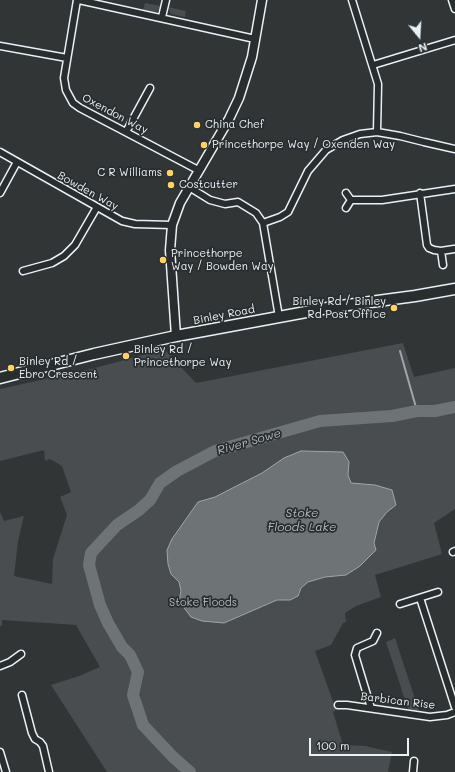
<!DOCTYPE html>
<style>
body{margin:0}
#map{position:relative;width:455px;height:772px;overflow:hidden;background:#323536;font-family:Mali,sans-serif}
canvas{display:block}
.north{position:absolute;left:399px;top:16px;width:40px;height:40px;-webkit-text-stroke:3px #2a2d2e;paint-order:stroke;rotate:162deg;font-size:11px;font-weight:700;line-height:16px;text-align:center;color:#e8f1f8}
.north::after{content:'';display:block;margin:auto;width:14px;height:18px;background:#e8f1f8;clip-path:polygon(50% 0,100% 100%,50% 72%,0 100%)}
.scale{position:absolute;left:309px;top:738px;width:100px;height:18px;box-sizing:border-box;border:2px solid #e8f1f8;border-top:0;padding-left:5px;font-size:12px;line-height:14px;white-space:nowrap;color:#e8f1f8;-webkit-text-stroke:3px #2a2d2e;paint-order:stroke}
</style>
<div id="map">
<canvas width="455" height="772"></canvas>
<div class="north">N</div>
<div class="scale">100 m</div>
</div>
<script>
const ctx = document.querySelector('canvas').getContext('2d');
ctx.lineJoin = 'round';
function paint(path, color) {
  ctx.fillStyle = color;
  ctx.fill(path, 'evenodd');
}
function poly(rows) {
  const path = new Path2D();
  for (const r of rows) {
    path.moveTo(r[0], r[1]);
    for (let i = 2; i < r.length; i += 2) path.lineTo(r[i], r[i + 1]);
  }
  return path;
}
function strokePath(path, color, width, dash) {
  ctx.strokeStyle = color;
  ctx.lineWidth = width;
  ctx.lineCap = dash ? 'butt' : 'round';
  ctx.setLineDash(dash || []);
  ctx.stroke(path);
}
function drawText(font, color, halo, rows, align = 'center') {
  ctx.font = font + ' Mali,sans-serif';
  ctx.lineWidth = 3.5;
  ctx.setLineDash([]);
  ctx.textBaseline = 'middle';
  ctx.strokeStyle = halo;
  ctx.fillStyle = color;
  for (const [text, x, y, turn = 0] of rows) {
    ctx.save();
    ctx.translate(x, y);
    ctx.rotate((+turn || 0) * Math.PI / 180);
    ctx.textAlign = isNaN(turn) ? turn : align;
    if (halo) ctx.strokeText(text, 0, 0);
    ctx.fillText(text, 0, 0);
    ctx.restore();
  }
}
paint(poly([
 [145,3,161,6,159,10,153,13,143,10],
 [168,7,186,11,185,17,171,14],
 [403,343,414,377,455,368,455,509,434,523,442,554,375,575,381,597,356,606,345,613,346,622,343,623,331,645,315,651,336,710,333,712,343,745,365,746,392,752,388,772,107,772,51,685,79,676,100,667,76,625,2,620,2,626,0,626,0,512,4,521,24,516,18,541,14,576,52,584,53,559,67,515,60,497,71,492,62,466,50,459,45,461,44,450,0,461,0,389,95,368,164,349,196,383],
 [395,638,419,711,408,709,386,642]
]), '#494d4f');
const water = poly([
 [301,451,343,452,349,462,348,475,351,483,375,485,392,490,396,505,387,512,379,522,374,543,376,550,360,566,346,575,325,577,308,582,301,588,298,596,290,600,277,600,224,623,202,621,191,617,179,601,181,591,179,582,171,574,168,564,167,550,172,539,198,502,215,497,262,473,284,458,301,451]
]);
paint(water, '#6e7376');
strokePath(water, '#9fa5aa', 1);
strokePath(poly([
 [400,351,417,411]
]), '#9fa5aa', 2);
strokePath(poly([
 [190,772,173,757,143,725,133,695,138,672,130,655,122,647,108,623,100,605,89,565,91,553,117,525,139,510,150,500,160,483,177,471,215,451,320,421,392,416,417,411,435,411,455,407]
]), '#6e7376', 12);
const minor = poly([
 [77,0,64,78,66,90,73,103,80,108,198,170],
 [79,0,255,39],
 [352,0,378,84,377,132],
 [452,0,455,9],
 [162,17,166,0],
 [0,46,67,58],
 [373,65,455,40],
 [126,132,150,88],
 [0,152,122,221,135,224,172,225],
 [189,187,210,200,225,204,238,202,256,213,263,223,279,317],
 [0,193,17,162],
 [346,193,351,200,346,208],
 [420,193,427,245,429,248,434,250,441,251,454,249],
 [351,200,382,200,455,189],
 [263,223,280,217,288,212,308,171,326,150,343,140,360,134,377,132,400,136,424,142,455,149],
 [441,251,443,265],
 [23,271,52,263,64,256,75,245,97,207],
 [453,552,455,551],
 [420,598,455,707],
 [400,604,438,592],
 [0,666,10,662,21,654],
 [22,695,32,733,35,739,40,742,43,746,49,772],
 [338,705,347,705,430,717,447,715,455,712],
 [371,708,355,655,357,648,373,641,377,633],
 [0,752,6,772],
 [413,772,414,761]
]);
const tertiary = poly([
 [176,336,170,250,172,225,180,203,229,119,239,98,252,57,262,0]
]);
const primary = poly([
 [0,378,94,354,176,336,333,307,415,296,455,289]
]);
strokePath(minor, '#e8f1f8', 9);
strokePath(tertiary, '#e8f1f8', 11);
strokePath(primary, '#e8f1f8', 13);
strokePath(minor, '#2a2d2e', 6);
strokePath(tertiary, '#2a2d2e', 8);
strokePath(primary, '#2a2d2e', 10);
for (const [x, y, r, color] of [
 [197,125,4,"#ffd166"],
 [204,145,4,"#ffd166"],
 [170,173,4,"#ffd166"],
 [171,185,4,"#ffd166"],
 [163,260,4,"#ffd166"],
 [394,308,4,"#ffd166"],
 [126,356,4,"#ffd166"],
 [11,368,4,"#ffd166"]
]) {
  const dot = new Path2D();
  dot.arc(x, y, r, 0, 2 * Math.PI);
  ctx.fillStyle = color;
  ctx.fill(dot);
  strokePath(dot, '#2a2d2e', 1.5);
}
drawText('11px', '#e8f1f8', '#2a2d2e', [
 ["Oxendon Way",115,114,28],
 ["Bowden Way",88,191,29],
 ["Binley Road",224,315,-11],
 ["Barbican Rise",398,701,7]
]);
drawText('11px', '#e8f1f8', '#2a2d2e', [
 ["China Chef",205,125],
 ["Princethorpe Way / Oxenden Way",212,145],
 ["C R Williams",162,173,"right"],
 ["Costcutter",179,185],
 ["Princethorpe",171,254],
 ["Way / Bowden Way",171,267],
 ["Binley Rd / Binley",386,302,"right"],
 ["Rd Post Office",386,315,"right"],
 ["Binley Rd /",134,350],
 ["Princethorpe Way",134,363],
 ["Binley Rd /",19,362],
 ["Ebro Crescent",19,375]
], 'left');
drawText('11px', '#b0b8bd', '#2a2d2e', [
 ["Stoke Floods",203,603]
]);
drawText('italic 12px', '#b1b8be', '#2a2d2e', [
 ["River Sowe",249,442,-16],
 ["Stoke",302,513],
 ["Floods Lake",302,527]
]);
</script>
